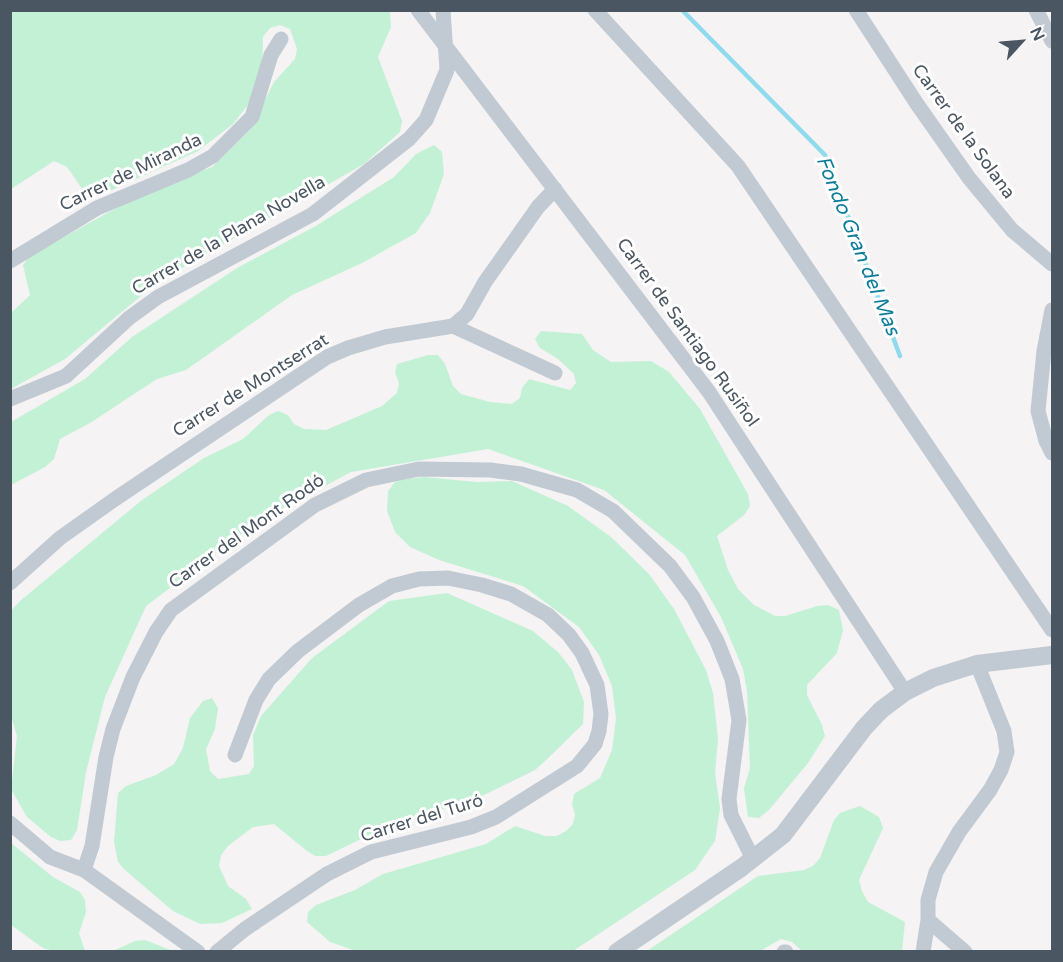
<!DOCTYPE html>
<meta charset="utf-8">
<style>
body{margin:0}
#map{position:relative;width:1063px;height:962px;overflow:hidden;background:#f5f3f3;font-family:"Varela Round",sans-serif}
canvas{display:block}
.frame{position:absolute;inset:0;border:12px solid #4a5661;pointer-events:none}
.north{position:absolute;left:991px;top:12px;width:60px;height:60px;-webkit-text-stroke:4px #fff;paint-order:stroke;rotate:64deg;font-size:16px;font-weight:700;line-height:24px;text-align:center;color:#4a5661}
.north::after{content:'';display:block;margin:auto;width:21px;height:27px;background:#4a5661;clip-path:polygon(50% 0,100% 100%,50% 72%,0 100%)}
</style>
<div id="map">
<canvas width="1063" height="962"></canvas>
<div class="frame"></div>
<div class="north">N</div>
</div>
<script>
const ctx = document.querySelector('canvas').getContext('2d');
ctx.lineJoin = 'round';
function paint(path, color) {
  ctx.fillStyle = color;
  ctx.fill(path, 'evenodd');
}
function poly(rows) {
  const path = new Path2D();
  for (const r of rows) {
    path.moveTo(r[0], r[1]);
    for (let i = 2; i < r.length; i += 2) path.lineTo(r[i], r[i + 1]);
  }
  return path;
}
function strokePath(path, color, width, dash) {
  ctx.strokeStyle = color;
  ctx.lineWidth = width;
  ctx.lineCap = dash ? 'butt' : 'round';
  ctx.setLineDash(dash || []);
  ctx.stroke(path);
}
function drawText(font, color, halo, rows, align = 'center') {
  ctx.font = font + ' "Varela Round",sans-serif';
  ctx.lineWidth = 6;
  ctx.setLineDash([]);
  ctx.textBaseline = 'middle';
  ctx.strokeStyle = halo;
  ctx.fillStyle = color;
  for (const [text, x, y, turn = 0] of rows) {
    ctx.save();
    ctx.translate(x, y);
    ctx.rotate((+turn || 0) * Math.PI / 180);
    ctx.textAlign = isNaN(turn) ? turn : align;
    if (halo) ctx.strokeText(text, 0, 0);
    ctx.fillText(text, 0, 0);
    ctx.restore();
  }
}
paint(poly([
 [11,11,390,11,391,27,378,57,402,121,400,132,364,164,159,281,65,359,11,389,11,313,30,295,23,265,30,256,143,193,212,167,250,130,274,82,295,59,297,49,290,29,280,25,270,28,263,37,262,76,255,96,233,124,198,151,105,193,85,193,67,167,54,161,11,189],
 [434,145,442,152,444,174,430,213,416,233,362,263,292,295,186,370,157,379,90,423,60,439,54,459,45,467,11,485,11,422,85,379,132,337,237,268,314,227,394,177,416,154],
 [541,331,582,334,593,350,611,362,651,361,669,372,700,409,748,494,750,506,744,515,717,536,728,570,738,589,754,605,775,616,785,616,817,606,828,605,839,610,843,630,837,653,807,685,807,695,822,725,825,736,808,763,769,810,759,818,748,817,744,788,750,768,747,691,743,669,721,617,685,555,604,490,488,449,351,472,256,523,146,606,105,697,86,772,77,830,71,840,60,841,51,837,27,817,11,789,17,736,11,716,10,612,20,601,142,500,204,458,243,439,269,415,278,411,288,415,294,424,304,429,326,430,382,406,397,393,399,383,395,373,397,364,428,355,438,355,445,364,453,386,461,394,490,402,512,404,520,398,522,388,529,379,570,390,576,383,574,374,558,359,540,348,535,339],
 [424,477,477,482,512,481,568,506,611,537,649,574,674,609,706,670,713,693,718,739,715,773,720,808,715,841,695,870,573,951,356,951,330,942,307,922,308,912,316,905,355,890,383,874,486,844,515,826,545,836,557,836,566,831,573,824,575,814,572,804,574,794,600,778,612,750,616,718,612,686,599,655,579,627,523,586,439,560,410,547,395,532,387,511,388,491,394,483,403,479],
 [447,593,533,631,558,652,572,670,584,702,583,724,543,763,535,770,482,796,462,804,398,821,326,856,315,856,307,851,274,824,253,827,228,846,221,855,219,866,228,886,246,899,252,909,222,923,200,924,173,911,125,870,118,862,114,842,118,793,126,786,156,775,174,764,183,748,190,718,203,701,212,698,218,708,215,729,206,749,210,771,218,779,249,774,254,766,253,735,261,716,312,658,389,601],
 [860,806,879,817,883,828,859,880,862,891,868,902,905,922,902,951,802,951,792,942,781,939,760,951,647,951,758,876,804,870,813,866,820,858,834,820,840,813],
 [11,843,53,877,80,892,85,900,86,912,79,933,85,951,54,951,43,948,11,925],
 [145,940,173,951,113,951,135,941]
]), '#c3f1d5');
strokePath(poly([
 [682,10,825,155,900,356]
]), '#90daee', 4.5);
strokePath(poly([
 [418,10,709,392,905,692],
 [595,10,738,166,1052,630],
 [856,10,917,104,969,178,1012,230,1052,264],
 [1036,10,1052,41],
 [10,261,97,208,188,170,213,156,252,117,271,55,281,39],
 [1052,310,1044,351,1038,411,1046,441,1052,453],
 [453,326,555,373],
 [10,399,66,376,129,318,158,297,313,214,409,139,426,120,447,70,443,10],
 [10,583,60,538,115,499,327,357,348,348,385,337,453,326,467,314,485,282,538,207,555,189],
 [10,823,50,857,84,870,198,952],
 [84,870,92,846,106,757,113,729,133,677,156,632,171,610,315,505,366,480,419,469,490,470,521,474,577,490,613,511,670,566,693,597,717,641,732,679,739,720,729,799,731,815,753,859],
 [928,920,965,952],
 [217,952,245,929,327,874,371,852,471,827,496,817,577,766,595,744,599,731,601,714,597,685,582,653,569,635,548,615,511,594,482,585,448,578,419,579,392,586,359,605,298,651,269,679,256,700,235,755],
 [784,952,786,952],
 [923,952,928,920,928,900,936,872,959,832,990,790,1001,770,1007,752,1004,731,977,664]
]), '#c1cad2', 15);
strokePath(poly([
 [617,952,741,868,783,835,864,728,881,710,905,692,933,678,977,664,1052,655]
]), '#c1cad2', 18);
drawText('18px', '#4a5661', '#fff', [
 ["Carrer de la Solana",963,132,54],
 ["Carrer de Miranda",131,173,-26],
 ["Carrer de la Plana Novella",229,236,-30],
 ["Carrer de Santiago Rusiñol",687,333,54],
 ["Carrer de Montserrat",251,386,-32],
 ["Carrer del Mont Rodó",247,532,-35],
 ["Carrer del Turó",422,819,-17]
]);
drawText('italic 20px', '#0c7c9b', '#fff', [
 ["Fondo Gran del Mas",857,246,68]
]);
</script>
